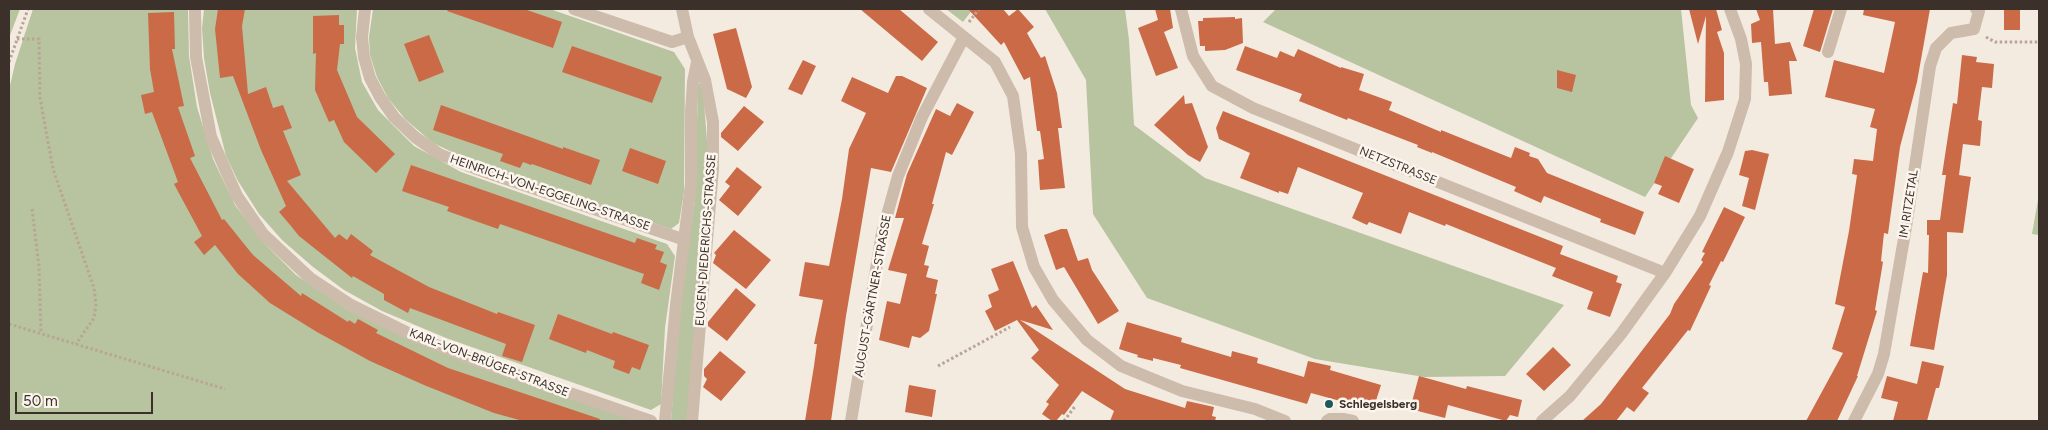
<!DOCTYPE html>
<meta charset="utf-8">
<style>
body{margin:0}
#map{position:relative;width:2048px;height:430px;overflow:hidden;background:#f4ebe0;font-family:Figtree,sans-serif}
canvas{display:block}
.frame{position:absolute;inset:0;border:10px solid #3b302a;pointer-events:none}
.scale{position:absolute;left:15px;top:392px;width:138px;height:22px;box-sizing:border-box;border:2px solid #3b302a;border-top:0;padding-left:6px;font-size:15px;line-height:18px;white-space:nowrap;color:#3b302a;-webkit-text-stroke:4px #fbf5ed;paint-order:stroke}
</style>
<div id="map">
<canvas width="2048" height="430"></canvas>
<div class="frame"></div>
<div class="scale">50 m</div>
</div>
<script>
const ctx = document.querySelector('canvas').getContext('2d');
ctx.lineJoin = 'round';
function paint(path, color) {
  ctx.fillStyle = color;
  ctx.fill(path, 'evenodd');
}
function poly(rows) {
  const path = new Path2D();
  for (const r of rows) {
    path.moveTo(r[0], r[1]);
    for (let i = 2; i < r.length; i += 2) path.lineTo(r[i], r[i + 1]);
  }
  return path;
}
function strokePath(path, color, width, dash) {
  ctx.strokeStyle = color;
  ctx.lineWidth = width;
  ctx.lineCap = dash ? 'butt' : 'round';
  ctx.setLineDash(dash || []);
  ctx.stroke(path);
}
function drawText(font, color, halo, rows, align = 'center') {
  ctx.font = font + ' Figtree,sans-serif';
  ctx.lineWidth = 5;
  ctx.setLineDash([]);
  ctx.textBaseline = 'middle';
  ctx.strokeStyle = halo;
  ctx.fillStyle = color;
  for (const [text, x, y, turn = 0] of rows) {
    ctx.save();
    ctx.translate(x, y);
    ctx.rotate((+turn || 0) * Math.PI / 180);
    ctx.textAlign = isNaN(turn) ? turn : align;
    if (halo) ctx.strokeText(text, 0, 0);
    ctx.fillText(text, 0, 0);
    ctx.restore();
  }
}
paint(poly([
 [9,9,20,9,9,38],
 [33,9,188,9,189,56,197,107,213,159,235,205,265,244,296,275,348,310,637,421,9,421,9,90,15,64],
 [204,9,357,9,355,48,362,82,378,110,414,146,461,172,667,244,675,256,665,328,661,404,651,410,446,338,382,311,344,290,313,267,282,240,259,214,238,181,226,156,210,93,204,58,202,28],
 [373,9,550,9,674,52,685,69,684,192,679,223,671,229,469,160,433,143,405,119,388,98,377,77,370,55,369,37],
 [946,9,973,9,963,22],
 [1045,9,1125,9,1129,40,1134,125,1205,178,1564,305,1505,376,1424,377,1315,359,1147,298,1093,214,1086,80],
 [1276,9,1681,9,1691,105,1698,118,1645,197,1263,22],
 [698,84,700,84,703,89,709,167,687,421,671,421,680,303,695,200],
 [2039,194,2039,235,2032,234]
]), '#b7c49f');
paint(poly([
 [218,9,245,9,242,26,248,94,266,87,273,108,283,105,292,128,283,131,301,175,287,181,335,238,339,234,347,240,351,234,373,251,370,255,429,287,497,314,498,312,535,325,522,362,502,356,506,344,410,308,408,313,384,300,384,294,353,276,352,278,299,236,291,226,279,212,286,206,261,150,233,76,220,78,215,29],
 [448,9,524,9,562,22,553,48,447,11],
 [860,9,899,9,938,42,922,61],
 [968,9,1003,9,1009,16,1018,9,1034,27,1027,33,1041,58,1045,56,1057,93,1062,128,1058,128,1065,188,1040,190,1038,160,1044,159,1040,131,1037,131,1030,77,1024,80,1004,42,1001,45],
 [1155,9,1170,9,1173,28,1164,32,1178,68,1156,76,1138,28,1158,20],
 [1689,9,1716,9,1722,30,1717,32,1724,53,1724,100,1705,102,1706,16,1698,44],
 [1756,9,1773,9,1775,44,1790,42,1797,61,1789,61,1792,94,1769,96,1768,82,1764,82,1761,42,1752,43,1751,24,1760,20],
 [1814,9,1833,9,1820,52,1803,46],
 [1864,9,1930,9,1917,82,1900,147,1888,234,1884,233,1881,261,1883,262,1875,310,1877,311,1857,376,1858,376,1837,421,1806,421,1843,353,1832,349,1845,307,1835,304,1849,231,1857,175,1852,174,1854,159,1873,161,1877,129,1870,127,1875,109,1825,97,1834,60,1884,73,1895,22,1863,15],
 [2004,9,2020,9,2020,30,2004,30],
 [174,12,175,49,172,49,184,106,178,107,195,156,190,158,222,220,224,219,253,255,301,296,302,293,348,322,349,320,355,324,358,319,378,330,376,333,448,368,600,419,599,421,523,421,494,413,424,385,370,361,317,332,270,303,238,274,215,245,204,255,194,242,202,236,174,184,178,182,152,112,145,114,141,95,154,92,150,69,148,13],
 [339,15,339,25,344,25,344,44,340,44,337,70,357,117,395,154,376,173,344,142,334,120,329,122,315,90,316,53,313,54,313,16],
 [1235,17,1235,19,1242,18,1243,43,1225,50,1205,51,1205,46,1200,46,1198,21,1203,21,1203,18],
 [736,28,752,87,746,98,727,89,713,34],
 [429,35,444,72,419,82,404,44],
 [572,46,662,77,652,103,562,72],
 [1245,46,1277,58,1280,51,1294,57,1298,49,1341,68,1341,67,1364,74,1359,90,1392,102,1389,110,1441,132,1441,130,1511,158,1515,147,1530,153,1529,156,1538,159,1547,173,1644,212,1635,235,1600,222,1601,219,1544,196,1541,203,1514,191,1516,187,1432,152,1432,153,1417,147,1418,145,1348,118,1347,120,1299,101,1302,94,1236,70],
 [1962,55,1977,57,1976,62,1994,64,1992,88,1982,87,1978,120,1982,121,1980,146,1963,144,1959,175,1971,177,1969,190,1963,233,1947,232,1947,275,1934,350,1910,346,1923,272,1928,273,1929,235,1927,235,1927,220,1940,220,1946,175,1942,175,1953,103,1957,104],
 [803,60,816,66,802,95,788,89],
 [1557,70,1576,75,1572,92,1557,88],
 [896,76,902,76,927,88,891,172,871,168,846,316,831,421,805,421,814,366,817,344,814,344,823,300,799,296,805,262,829,266,842,199,849,149,866,113,841,101,852,77,888,93],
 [1184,95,1185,104,1192,103,1208,147,1200,162,1188,155,1154,125],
 [957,103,974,112,952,155,946,152,932,204,934,204,922,244,929,246,924,265,929,266,926,277,938,280,935,294,937,294,929,331,920,338,912,336,909,348,879,340,887,301,900,304,907,274,888,270,904,218,895,218,907,174,936,109,950,116],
 [441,105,563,149,563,147,600,160,591,185,532,164,531,165,523,162,520,168,500,161,503,154,433,130],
 [744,106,764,122,738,151,721,137,721,133],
 [1223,111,1563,246,1560,254,1618,276,1616,282,1622,284,1610,317,1587,309,1593,292,1552,276,1556,268,1446,224,1445,226,1409,212,1401,234,1369,222,1367,225,1352,218,1363,193,1298,167,1288,194,1279,191,1279,193,1240,178,1250,153,1219,139,1216,128],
 [630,148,666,161,658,184,622,171],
 [1752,150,1769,154,1755,210,1742,206,1749,178,1739,175,1745,151],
 [1665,156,1694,169,1679,203,1658,194,1662,186,1654,183],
 [411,165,635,243,637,238,657,245,655,249,664,252,660,262,667,265,659,290,641,283,644,274,500,224,498,229,447,211,449,207,402,191],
 [737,167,762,187,738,216,719,200,730,186,725,182],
 [1724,207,1745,217,1723,262,1721,261,1709,285,1711,286,1690,331,1688,330,1642,388,1649,393,1634,412,1627,407,1616,421,1582,421,1601,404,1670,314,1674,304,1703,262,1701,260,1705,253,1702,252],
 [1061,229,1067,229,1078,261,1088,258,1092,270,1119,311,1098,324,1064,267,1056,270,1044,235],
 [734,230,771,260,746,289,713,263,716,255,714,253],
 [1013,261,1032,308,1036,305,1053,330,1020,320,1125,389,1185,408,1187,401,1214,407,1212,416,1216,417,1215,421,1110,421,1114,411,1082,391,1064,415,1062,414,1056,421,1052,421,1042,414,1049,404,1046,402,1059,385,1031,358,1039,350,1017,320,995,331,985,311,992,307,988,295,999,290,991,269],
 [736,288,756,305,727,341,708,326,708,322],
 [558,314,612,334,613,332,649,345,640,370,632,367,629,374,613,368,615,361,587,350,586,353,549,339],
 [1127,322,1182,338,1181,342,1231,357,1232,351,1258,358,1257,363,1304,377,1308,361,1331,366,1330,370,1381,385,1373,410,1311,393,1307,404,1180,368,1181,365,1153,358,1153,361,1137,357,1138,355,1119,349],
 [1553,347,1571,365,1544,391,1526,374],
 [720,351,746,372,721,401,703,387,707,379,704,376,704,369],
 [1922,361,1944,366,1939,388,1936,388,1927,421,1893,421,1898,402,1881,398,1887,376,1917,384],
 [1419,376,1466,389,1467,386,1522,400,1518,417,1510,415,1506,421,1448,405,1445,418,1410,409],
 [909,385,936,390,932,417,905,412]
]), '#cb6a47');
strokePath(poly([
 [969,22,979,9],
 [1986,37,1995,42,2039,42],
 [17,39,39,39,40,98,53,169,94,288,96,304,94,318,76,344],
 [9,62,28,9],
 [32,209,39,267,41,333],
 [9,324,225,389],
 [938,366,1010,327],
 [1064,421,1076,405]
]), '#b9a595', 3, [2.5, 2.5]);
strokePath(poly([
 [195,9,196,57,211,137,237,196,263,234,310,278,351,305,414,336,471,359,651,421],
 [365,9,362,37,364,57,370,78,380,97,394,117,415,137,439,154,474,168,685,240],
 [574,9,672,42,688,37],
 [682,9,688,37,705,80,713,122,713,168,692,421],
 [929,9,995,62,1013,96,1021,154,1022,227,1034,267,1053,300,1087,340,1121,366,1182,391,1255,409,1285,421],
 [1181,9,1193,56,1212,86,1253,108,1665,273],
 [1828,52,1841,9],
 [665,421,676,305,691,184,691,111,693,82,697,62],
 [851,421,882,233,898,176,922,117,964,37],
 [1327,421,1330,419,1343,419,1353,421],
 [1542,421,1570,396,1621,334,1665,273,1700,216,1728,152,1745,99,1746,64,1741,39,1730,9],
 [1854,421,1878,374,1884,354,1906,227,1930,66,1936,48,1951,33,1974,29,1979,11,1976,9]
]), '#cdbbab', 12);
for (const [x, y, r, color] of [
 [1329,404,5,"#1d595f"]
]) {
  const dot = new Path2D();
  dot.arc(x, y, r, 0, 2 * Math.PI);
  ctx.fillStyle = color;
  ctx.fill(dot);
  strokePath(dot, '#fbf5ed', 2);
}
drawText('12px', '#3b302a', '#fbf5ed', [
 ["NETZSTRASSE",1398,166,22],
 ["HEINRICH-VON-EGGELING-STRASSE",550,193,19],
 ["IM RITZETAL",1909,204,-81],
 ["EUGEN-DIEDERICHS-STRASSE",706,240,-86],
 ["AUGUST-GÄRTNER-STRASSE",873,296,-80],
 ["KARL-VON-BRÜGER-STRASSE",489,363,21]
]);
drawText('bold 12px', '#3b302a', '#fbf5ed', [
 ["Schlegelsberg",1339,404]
], 'left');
</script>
